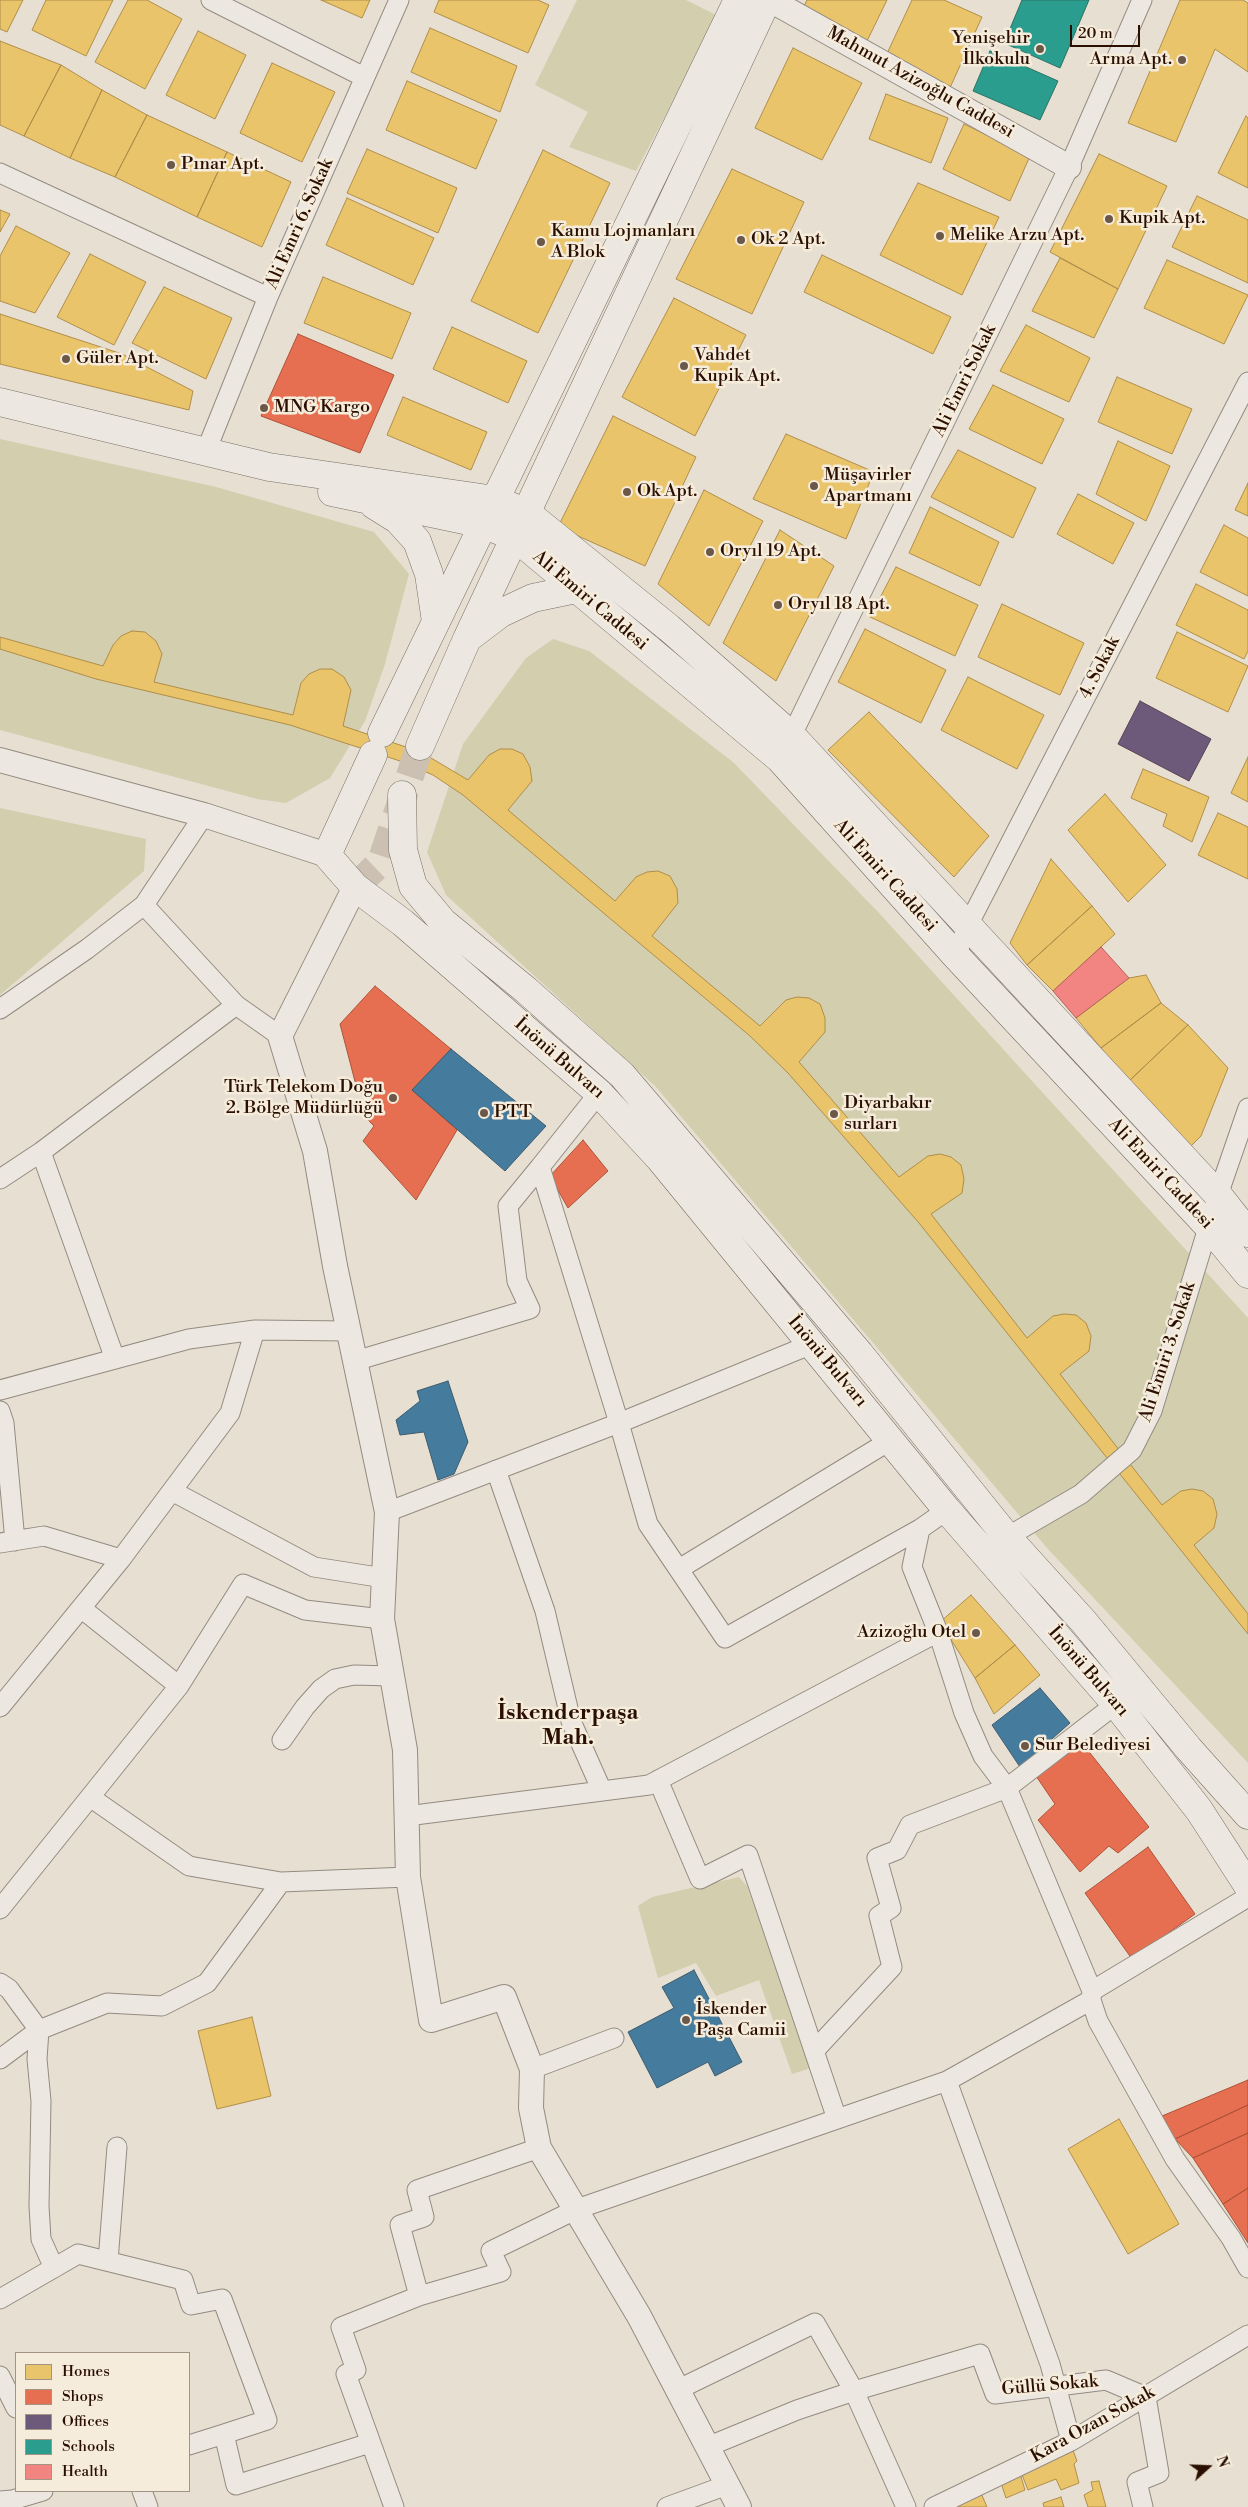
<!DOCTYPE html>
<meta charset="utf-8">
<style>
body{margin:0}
#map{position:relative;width:1248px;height:2507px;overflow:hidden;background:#e7dfd1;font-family:"Libre Bodoni",serif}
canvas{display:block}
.legend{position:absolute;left:15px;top:2352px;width:175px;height:140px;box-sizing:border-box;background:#f6ecdb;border:1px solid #a49483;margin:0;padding:6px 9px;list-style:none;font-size:15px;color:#2a0f00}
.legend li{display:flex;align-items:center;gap:10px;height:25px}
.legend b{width:25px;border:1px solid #a49483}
.north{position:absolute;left:1183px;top:2442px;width:50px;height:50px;-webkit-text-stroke:4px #f6ecdb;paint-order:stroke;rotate:70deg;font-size:14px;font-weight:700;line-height:20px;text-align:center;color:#2a0f00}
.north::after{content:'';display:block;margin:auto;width:18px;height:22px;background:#2a0f00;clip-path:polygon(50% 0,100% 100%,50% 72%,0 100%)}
.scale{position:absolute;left:1070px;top:25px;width:70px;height:22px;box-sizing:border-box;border:2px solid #2a0f00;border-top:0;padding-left:6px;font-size:15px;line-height:18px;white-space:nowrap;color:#2a0f00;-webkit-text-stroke:4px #f6ecdb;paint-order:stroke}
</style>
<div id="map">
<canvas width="1248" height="2507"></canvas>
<ul class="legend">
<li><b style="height:14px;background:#e9c46a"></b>Homes</li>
<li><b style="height:14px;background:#e76f51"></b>Shops</li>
<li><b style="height:14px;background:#6d597a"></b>Offices</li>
<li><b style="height:14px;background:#2a9d8f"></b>Schools</li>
<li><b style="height:14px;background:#f28482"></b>Health</li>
</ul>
<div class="north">N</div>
<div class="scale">20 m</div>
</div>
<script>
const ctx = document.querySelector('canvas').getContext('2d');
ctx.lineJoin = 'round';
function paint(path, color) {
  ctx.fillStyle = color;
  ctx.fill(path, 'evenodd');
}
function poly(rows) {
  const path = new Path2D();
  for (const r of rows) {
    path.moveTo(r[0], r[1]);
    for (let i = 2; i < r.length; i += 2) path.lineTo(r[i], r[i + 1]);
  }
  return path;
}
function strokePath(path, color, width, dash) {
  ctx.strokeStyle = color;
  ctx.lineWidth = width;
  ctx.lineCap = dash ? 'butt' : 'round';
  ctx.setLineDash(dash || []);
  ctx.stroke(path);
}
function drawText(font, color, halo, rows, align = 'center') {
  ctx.font = font + ' "Libre Bodoni",serif';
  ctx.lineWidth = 5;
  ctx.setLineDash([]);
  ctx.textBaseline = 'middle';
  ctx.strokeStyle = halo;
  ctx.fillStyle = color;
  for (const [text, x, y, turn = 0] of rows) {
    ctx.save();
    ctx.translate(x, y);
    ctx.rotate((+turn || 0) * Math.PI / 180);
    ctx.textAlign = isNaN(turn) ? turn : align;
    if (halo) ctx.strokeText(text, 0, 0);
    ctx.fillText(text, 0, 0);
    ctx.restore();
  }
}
paint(poly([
 [577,0,686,0,718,16,636,171,569,147,588,112,535,85],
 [0,439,216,487,374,532,409,574,385,664,365,721,330,778,286,803,257,799,0,730],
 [553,639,589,651,733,762,879,913,1248,1318,1248,1763,1047,1548,656,1087,446,895,427,852,463,744,526,658],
 [0,808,146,839,144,871,0,995],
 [739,1877,747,1886,811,2068,792,2074,759,1980,716,1996,696,1963,658,1978,638,1906,652,1897]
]), '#d2ceae');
const homes = poly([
 [0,0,23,0,7,32,0,29,0,0],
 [46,0,113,0,86,56,32,30,46,0],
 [128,0,147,0,182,19,145,89,95,62,128,0],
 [321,0,370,0,362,18,321,0],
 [439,0,538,0,549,5,528,53,434,12,439,0],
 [807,0,887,0,867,41,802,10,807,0],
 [912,0,944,0,982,17,949,90,884,60,912,0],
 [1180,0,1243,0,1248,3,1248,72,1215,49,1176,142,1128,123,1180,0],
 [430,28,517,66,500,112,411,72,430,28],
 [198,31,246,55,215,119,166,95,198,31],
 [0,41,61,65,24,136,0,125,0,41],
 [793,48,862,83,822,160,755,128,793,48],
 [272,63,335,92,302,162,240,133,272,63],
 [61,65,102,90,70,158,24,136,61,65],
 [407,81,497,120,476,169,386,130,407,81],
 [102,90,147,115,115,177,70,158,102,90],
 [886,94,948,118,931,163,869,139,886,94],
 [147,115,227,152,197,217,115,177,147,115],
 [1246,116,1248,118,1248,188,1218,173,1246,116],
 [964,124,1030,156,1010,201,943,169,964,124],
 [367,149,457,188,438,233,347,193,367,149],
 [543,150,610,183,538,333,471,301,543,150],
 [227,152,291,182,262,247,197,217,227,152],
 [1099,154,1167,186,1118,289,1050,252,1099,154],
 [732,169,804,202,752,314,676,279,732,169],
 [918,183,999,217,962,295,880,255,918,183],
 [1197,196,1248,220,1248,283,1172,247,1197,196],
 [347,198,434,238,413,285,326,245,347,198],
 [0,210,10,214,0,232,0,210],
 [16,226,70,253,35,313,0,301,0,256,16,226],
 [90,254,146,282,114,345,57,317,90,254],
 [822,255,951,317,933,354,804,292,822,255],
 [1060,258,1118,289,1094,338,1032,311,1060,258],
 [1167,260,1248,295,1224,344,1144,308,1167,260],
 [323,277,411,313,392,359,304,323,323,277],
 [164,287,232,318,206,379,132,343,164,287],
 [674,298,746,335,695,436,622,397,674,298],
 [0,314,122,354,193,391,189,410,0,364,0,314],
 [1026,325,1090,358,1069,402,1000,371,1026,325],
 [452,327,527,361,508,403,433,369,452,327],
 [1117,377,1192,409,1172,454,1098,422,1117,377],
 [993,385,1064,419,1042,464,969,429,993,385],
 [403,397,487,432,471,470,387,435,403,397],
 [613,416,696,457,645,566,558,527,613,416],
 [786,434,874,472,846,539,753,499,786,434],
 [1118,441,1170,466,1146,521,1096,494,1118,441],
 [958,450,1036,488,1013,538,931,497,958,450],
 [1248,483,1248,516,1235,510,1248,483],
 [704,490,763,521,709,626,658,584,704,490],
 [1078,494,1134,523,1113,564,1057,534,1078,494],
 [930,507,999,542,980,586,909,553,930,507],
 [1224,525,1248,538,1248,596,1200,572,1224,525],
 [780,530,834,566,776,681,723,643,780,530],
 [896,567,978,605,955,656,870,617,896,567],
 [1196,584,1248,610,1248,651,1244,659,1176,625,1196,584],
 [1002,604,1084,643,1060,695,978,657,1002,604],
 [865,629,946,670,921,723,838,682,865,629],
 [132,631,145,632,156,641,162,654,154,682,293,715,301,683,309,674,320,669,332,669,344,677,351,690,343,726,421,752,468,780,489,755,500,749,512,749,523,754,530,767,532,781,508,810,615,901,636,877,647,872,658,871,670,876,677,889,678,903,652,936,760,1026,786,1000,797,997,809,998,820,1004,825,1018,825,1032,799,1062,899,1177,928,1156,940,1154,951,1157,961,1165,964,1179,962,1193,931,1214,1027,1338,1053,1316,1064,1314,1076,1315,1086,1323,1091,1336,1089,1351,1060,1374,1162,1505,1181,1491,1192,1489,1203,1491,1213,1499,1217,1514,1214,1528,1194,1545,1248,1614,1248,1634,919,1223,788,1073,750,1036,463,795,433,775,403,762,290,725,96,679,0,649,0,637,103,666,113,645,121,636,132,631],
 [1177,632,1248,666,1228,712,1156,678,1177,632],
 [968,677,1044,715,1017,769,941,730,968,677],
 [869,712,989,836,954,877,828,750,869,712],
 [1248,757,1248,802,1231,793,1248,757],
 [1143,769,1209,797,1192,842,1163,826,1167,814,1131,798,1143,769],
 [1105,794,1166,865,1128,902,1068,830,1105,794],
 [1218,813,1248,827,1248,879,1198,855,1218,813],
 [1051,859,1092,906,1027,965,1010,943,1051,859],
 [1092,906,1115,934,1053,991,1027,965,1092,906],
 [1146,975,1161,1003,1101,1048,1076,1018,1129,978,1146,975],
 [1161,1003,1188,1025,1128,1082,1101,1048,1161,1003],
 [1188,1025,1228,1068,1201,1136,1187,1150,1128,1082,1188,1025],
 [971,1595,1015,1645,975,1678,940,1622,971,1595],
 [1015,1645,1040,1675,994,1714,975,1678,1015,1645],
 [252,2017,271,2096,217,2109,198,2031,252,2017],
 [1119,2119,1179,2224,1128,2254,1068,2149,1119,2119],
 [1071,2445,1077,2461,1074,2464,1079,2483,1061,2490,1056,2479,1028,2490,1019,2467,1071,2445],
 [1018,2467,1025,2490,1006,2498,998,2474,1018,2467],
 [1099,2481,1106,2507,1088,2507,1084,2495,1093,2490,1091,2482,1099,2481],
 [978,2486,987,2507,934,2507,978,2486],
 [1061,2497,1064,2507,1044,2507,1043,2503,1061,2497]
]);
paint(homes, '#e9c46a');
strokePath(homes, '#b08e4a', 1);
const shops = poly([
 [298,334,394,375,360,453,261,416,298,334],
 [375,986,451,1049,412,1090,457,1130,416,1200,363,1141,374,1126,362,1114,373,1105,357,1089,340,1024,375,986],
 [583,1140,608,1171,568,1208,550,1176,583,1140],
 [1082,1743,1149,1827,1118,1853,1109,1846,1080,1872,1038,1820,1055,1804,1036,1776,1082,1743],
 [1148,1847,1195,1914,1132,1959,1085,1893,1148,1847],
 [1248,2080,1248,2105,1175,2139,1162,2116,1248,2080],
 [1248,2105,1248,2133,1193,2158,1175,2139,1248,2105],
 [1248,2133,1248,2188,1223,2204,1193,2158,1248,2133],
 [1248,2188,1248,2243,1223,2204,1248,2188]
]);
paint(shops, '#e76f51');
strokePath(shops, '#ae5239', 1);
const offices = poly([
 [1140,701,1211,739,1189,781,1118,744,1140,701]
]);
paint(offices, '#6d597a');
strokePath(offices, '#594355', 1);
const schools = poly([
 [1022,0,1089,0,1060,68,1004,43,1022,0],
 [990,51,1058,81,1040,120,973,91,990,51]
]);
paint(schools, '#2a9d8f');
strokePath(schools, '#2a7264', 1);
const health = poly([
 [1101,947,1129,978,1076,1018,1053,991,1101,947]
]);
paint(health, '#f28482');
strokePath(health, '#b6615b', 1);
const public = poly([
 [451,1049,546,1126,505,1171,412,1090,451,1049],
 [448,1381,468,1442,454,1474,438,1480,424,1432,400,1435,396,1420,420,1401,417,1391,448,1381],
 [1040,1688,1070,1723,1020,1767,992,1725,1040,1688],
 [694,1970,742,2062,715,2076,708,2062,657,2088,628,2032,674,2008,662,1987,694,1970]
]);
paint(public, '#457b9d');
strokePath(public, '#3d5b6e', 1);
strokePath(poly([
 [355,887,381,862,420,746]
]), '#cbc0b2', 28, [28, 14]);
const minor = poly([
 [211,0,364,77],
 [0,173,268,297],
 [206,451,268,297,399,0],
 [787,745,1069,167,1142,0],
 [144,905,236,1005],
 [956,956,967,927,1248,382],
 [0,1009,87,949,144,905,204,815],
 [599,1093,540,1167,619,1423,648,1524,725,1638,920,1529,947,1510],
 [0,1179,41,1152],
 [115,1359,41,1152,236,1005,280,1036],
 [355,1361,530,1309,517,1281,508,1206,540,1167],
 [0,1390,189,1339,255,1330,349,1331],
 [0,1411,4,1423,15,1541],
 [496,1470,545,1611,571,1721,602,1791],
 [172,1491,314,1567,384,1578],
 [387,1512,619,1423,812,1344],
 [920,1529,912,1567,938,1632,964,1713,983,1756,1007,1788,1092,1991,1091,2000,1098,2021,1175,2159,1231,2238,1248,2268],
 [1007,1537,1081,1494,1132,1450,1152,1411,1218,1195,1248,1108],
 [0,1543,44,1536,121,1559,230,1413,255,1330],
 [679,1569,891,1440],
 [81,1608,179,1686,243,1584,305,1610,382,1619],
 [0,1707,121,1559],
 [282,1740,305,1707,321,1689,335,1679,354,1675,392,1676],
 [658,1780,700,1879,748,1855,837,2119],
 [90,1797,179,1686],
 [407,1816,649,1785,938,1632],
 [0,1909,90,1797,189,1866,281,1882],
 [0,1983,9,1989,39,2030,37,2059,41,2101,39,2206,41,2239,54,2268],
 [1092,1991,1248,1897],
 [814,2051,892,1967,879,1916,891,1908,877,1858,897,1850,910,1825,1007,1788,1116,1704],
 [0,2059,39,2030,107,2003,162,2006,207,1983,281,1882,408,1877],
 [532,2069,614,2038],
 [947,2081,1050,2364,1071,2441],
 [108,2261,117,2147],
 [419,2296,400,2225,424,2217,417,2190,539,2148],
 [0,2299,78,2254,183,2280,191,2305,222,2299,267,2420,224,2434],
 [0,2376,16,2408],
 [677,2390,815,2323,854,2391,980,2354,995,2394,1106,2380,1146,2397,1159,2473,1137,2482,1143,2507],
 [189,2445,224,2434,236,2485,370,2443],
 [707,2447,797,2410,854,2391,906,2507],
 [142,2491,148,2507],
 [0,2501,12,2500,43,2491],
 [394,2507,346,2374,356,2370,341,2327,419,2296,501,2272,491,2251,577,2209,947,2081,1091,2000],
 [667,2507,727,2485],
 [934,2507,1071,2441,1248,2335]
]);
const tertiary = poly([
 [770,0,1069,167],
 [0,760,204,815,327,855],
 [355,887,280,1036,315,1151,335,1266,387,1512,382,1619,405,1750,408,1877,431,2020,504,1997,532,2069,531,2108,539,2148,639,2316,739,2507]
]);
const secondary = poly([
 [0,402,269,467,495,500,527,513,669,628,792,736,1218,1195,1248,1233],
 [332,492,483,524,515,537,780,759,956,956,1209,1227,1248,1274],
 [374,505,398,520,417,541,429,574,436,622],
 [472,635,501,613,533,598,576,589],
 [382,733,738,0],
 [420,746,467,639,767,0],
 [373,755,327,855,355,887,403,923,599,1093,660,1159,947,1510,1116,1704,1199,1810,1248,1886],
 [402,795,403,850,413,886,443,922,526,990,622,1075,859,1353,1007,1537,1084,1622,1189,1749,1248,1815]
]);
strokePath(minor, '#938b81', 21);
strokePath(tertiary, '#938b81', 26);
strokePath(secondary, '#776f66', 29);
strokePath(minor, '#ece8e1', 19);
strokePath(tertiary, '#ece8e1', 24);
strokePath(secondary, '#ece8e1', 28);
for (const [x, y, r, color] of [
 [1040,49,5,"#6c5849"],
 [1182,60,5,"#6c5849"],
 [171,165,5,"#6c5849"],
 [1109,219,5,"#6c5849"],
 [940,236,5,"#6c5849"],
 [741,240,5,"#6c5849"],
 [541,242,5,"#6c5849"],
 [66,359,5,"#6c5849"],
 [684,366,5,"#6c5849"],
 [264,408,5,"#6c5849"],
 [814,486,5,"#6c5849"],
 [627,492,5,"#6c5849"],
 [710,552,5,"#6c5849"],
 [778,605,5,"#6c5849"],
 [393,1098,5,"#6c5849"],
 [484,1113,5,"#6c5849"],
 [834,1114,5,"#6c5849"],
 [976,1633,5,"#6c5849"],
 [1025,1746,5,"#6c5849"],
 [686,2020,5,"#6c5849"]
]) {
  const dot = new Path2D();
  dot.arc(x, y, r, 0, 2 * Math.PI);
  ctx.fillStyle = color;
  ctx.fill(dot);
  strokePath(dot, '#f6ecdb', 2);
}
drawText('18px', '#2a0f00', '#f6ecdb', [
 ["Yenişehir",1030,39,"right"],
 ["İlkokulu",1030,60,"right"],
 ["Arma Apt.",1172,60,"right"],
 ["Pınar Apt.",181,165],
 ["Kupik Apt.",1119,219],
 ["Kamu Lojmanları",551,232],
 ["A Blok",551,253],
 ["Melike Arzu Apt.",950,236],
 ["Ok 2 Apt.",751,240],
 ["Vahdet",694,356],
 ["Kupik Apt.",694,377],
 ["Güler Apt.",76,359],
 ["MNG Kargo",274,408],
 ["Müşavirler",824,476],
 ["Apartmanı",824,497],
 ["Ok Apt.",637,492],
 ["Oryıl 19 Apt.",720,552],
 ["Oryıl 18 Apt.",788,605],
 ["Türk Telekom Doğu",383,1088,"right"],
 ["2. Bölge Müdürlüğü",383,1109,"right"],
 ["Diyarbakır",844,1104],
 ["surları",844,1125],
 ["PTT",494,1113],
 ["Azizoğlu Otel",966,1633,"right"],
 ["Sur Belediyesi",1035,1746],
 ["İskender",696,2010],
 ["Paşa Camii",696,2031]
], 'left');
drawText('18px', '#2a0f00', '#f6ecdb', [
 ["Mahmut Azizoğlu Caddesi",920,83,29],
 ["Ali Emri 6. Sokak",300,224,-66],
 ["Ali Emri Sokak",965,381,-64],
 ["Ali Emiri Caddesi",590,601,40],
 ["4. Sokak",1100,668,-63],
 ["Ali Emiri Caddesi",885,876,48],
 ["İnönü Bulvarı",559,1059,41],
 ["Ali Emiri Caddesi",1160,1174,47],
 ["Ali Emiri 3. Sokak",1168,1352,-72],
 ["İnönü Bulvarı",827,1362,50],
 ["İnönü Bulvarı",1088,1672,49],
 ["Güllü Sokak",1050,2386,-5],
 ["Kara Ozan Sokak",1093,2425,-29]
]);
drawText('bold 22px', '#2a0f00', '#f6ecdb', [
 ["İskenderpaşa",568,1714],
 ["Mah.",568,1739]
]);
</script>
